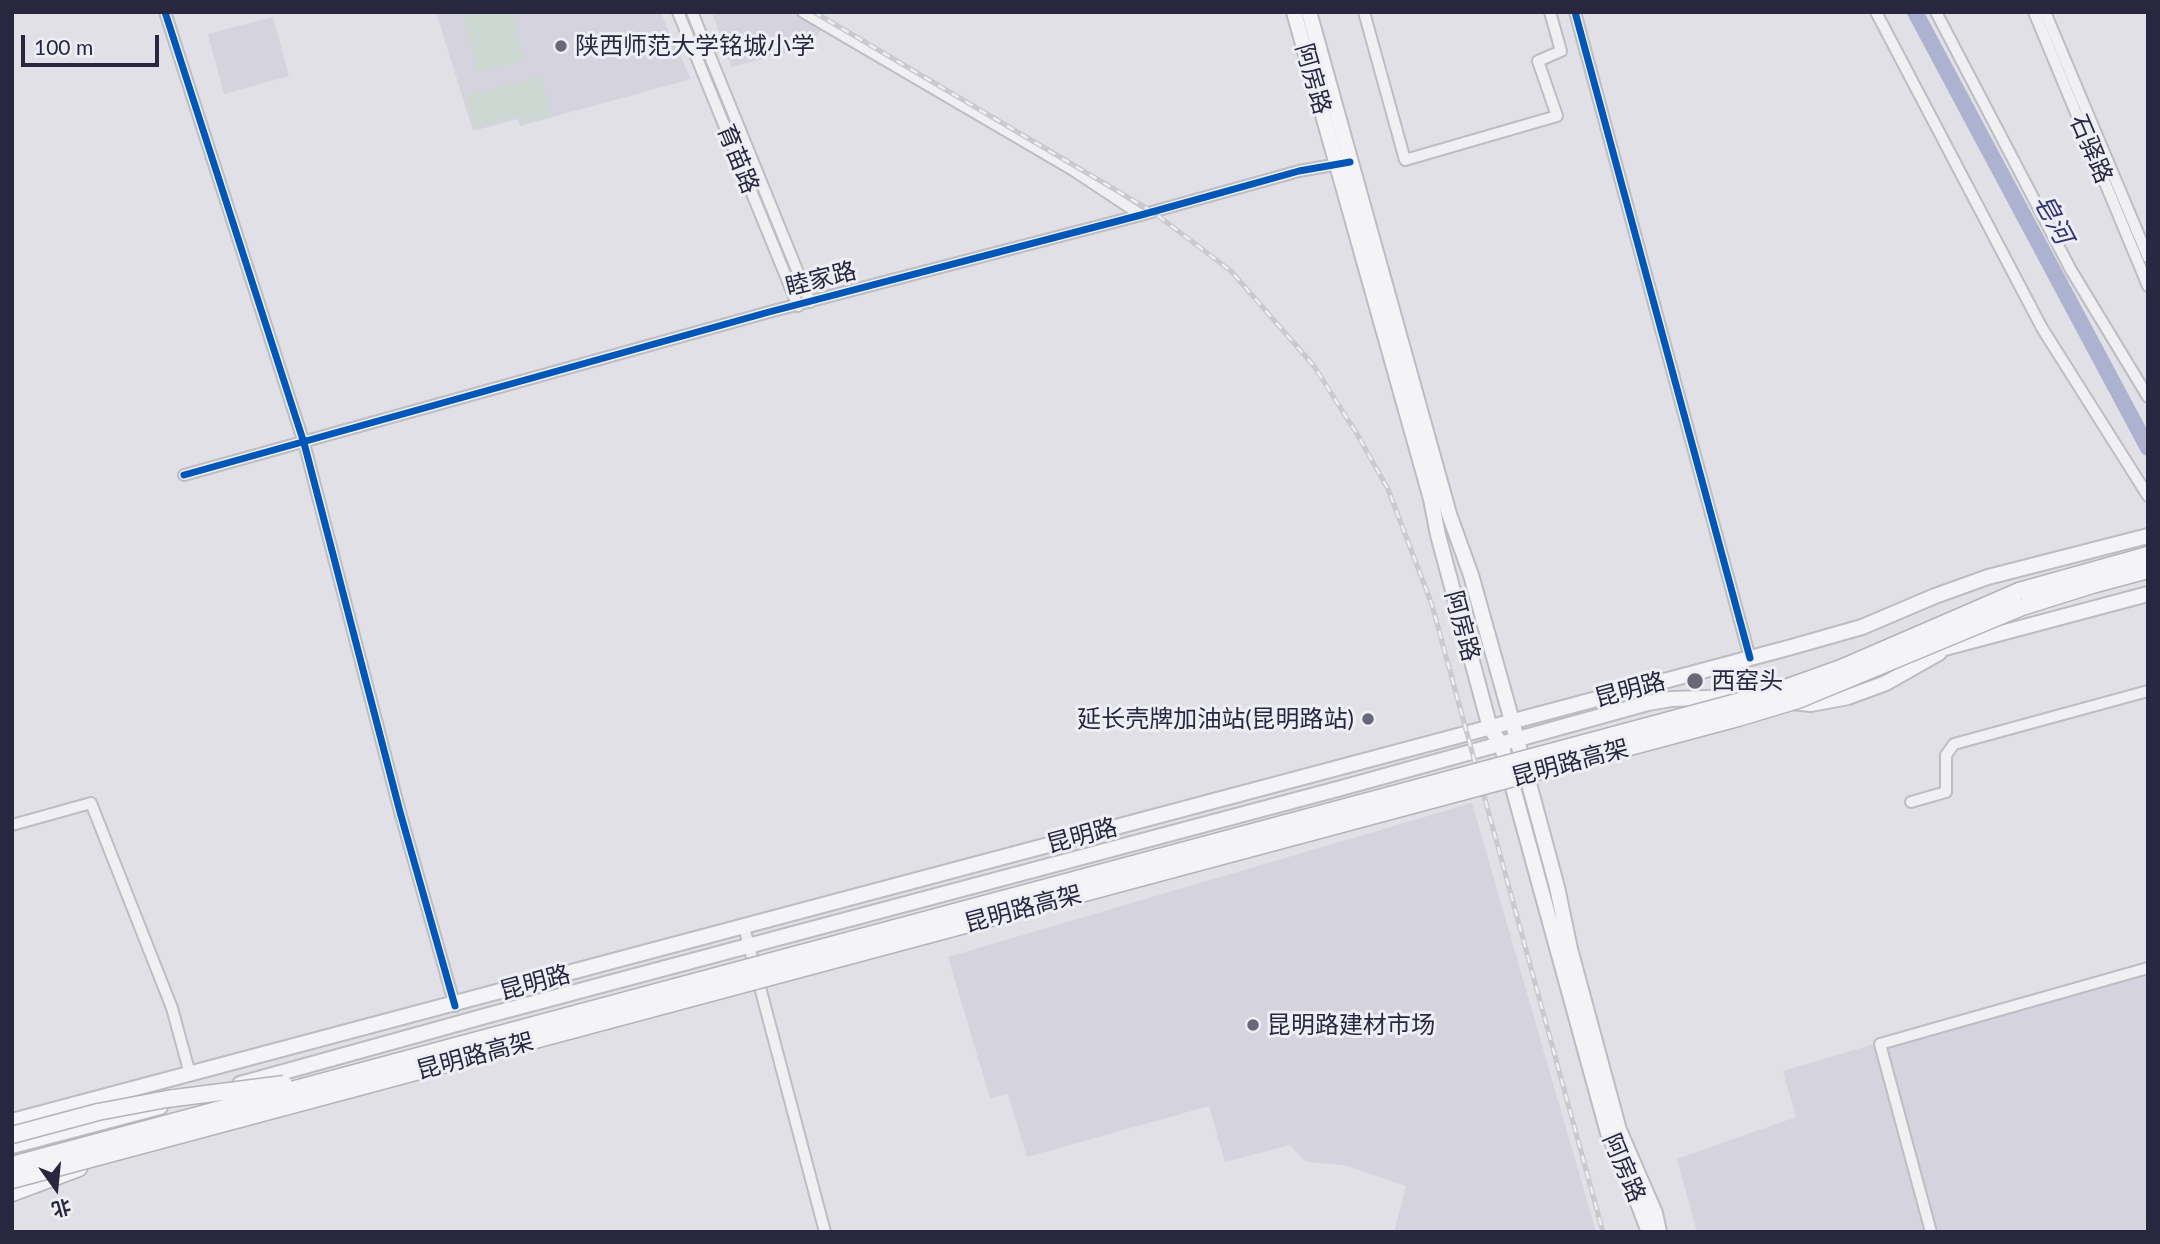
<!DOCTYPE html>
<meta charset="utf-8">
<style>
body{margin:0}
#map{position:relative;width:2160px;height:1244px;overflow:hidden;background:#e0e0e6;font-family:Lato,"Noto Sans SC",sans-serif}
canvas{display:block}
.frame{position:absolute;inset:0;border:14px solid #28273f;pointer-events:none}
.north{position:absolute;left:21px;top:1153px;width:70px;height:70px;-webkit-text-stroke:5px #eeeef5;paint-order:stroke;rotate:165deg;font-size:19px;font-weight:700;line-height:28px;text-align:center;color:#28273f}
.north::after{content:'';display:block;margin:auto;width:24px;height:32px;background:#28273f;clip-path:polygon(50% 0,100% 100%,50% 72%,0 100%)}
.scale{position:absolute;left:21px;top:35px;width:138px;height:32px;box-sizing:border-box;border:4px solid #28273f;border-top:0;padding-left:9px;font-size:21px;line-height:24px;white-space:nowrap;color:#28273f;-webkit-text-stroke:5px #eeeef5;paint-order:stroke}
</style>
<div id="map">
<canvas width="2160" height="1244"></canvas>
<div class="frame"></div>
<div class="north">北</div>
<div class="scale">100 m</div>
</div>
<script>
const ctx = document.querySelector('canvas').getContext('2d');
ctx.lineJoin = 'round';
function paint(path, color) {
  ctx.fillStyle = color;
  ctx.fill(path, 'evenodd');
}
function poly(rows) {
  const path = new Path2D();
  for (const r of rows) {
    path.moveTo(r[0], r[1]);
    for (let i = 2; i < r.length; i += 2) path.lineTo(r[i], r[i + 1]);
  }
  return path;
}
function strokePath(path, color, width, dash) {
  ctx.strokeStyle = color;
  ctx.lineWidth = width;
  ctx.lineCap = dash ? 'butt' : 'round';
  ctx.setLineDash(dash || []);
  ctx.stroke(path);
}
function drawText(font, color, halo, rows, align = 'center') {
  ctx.font = font + ' Lato,"Noto Sans SC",sans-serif';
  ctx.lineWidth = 6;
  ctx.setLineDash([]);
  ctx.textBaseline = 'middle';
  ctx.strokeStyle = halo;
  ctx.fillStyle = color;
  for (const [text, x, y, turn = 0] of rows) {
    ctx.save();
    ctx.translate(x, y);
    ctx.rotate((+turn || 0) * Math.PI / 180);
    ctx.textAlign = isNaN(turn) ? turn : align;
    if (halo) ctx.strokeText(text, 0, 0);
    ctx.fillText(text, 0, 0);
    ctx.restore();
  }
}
paint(poly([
 [436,12,660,12,691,79,520,126,518,119,473,131],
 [712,12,794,12,822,28,811,47,731,67],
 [273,17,289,76,224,94,208,34],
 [1472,803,1596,1232,1394,1232,1406,1186,1344,1165,1306,1162,1290,1145,1225,1162,1209,1106,1027,1157,1008,1094,990,1098,948,957],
 [2148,963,2148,1232,1697,1232,1677,1159,1796,1117,1783,1071]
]), '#d4d3de');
paint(poly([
 [462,12,512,12,525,60,478,72],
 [541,76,551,115,521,124,519,116,474,128,466,96]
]), '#ced8d2');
strokePath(poly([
 [1915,12,2148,448]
]), '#aeb2d1', 16);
const minor = poly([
 [165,12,304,443,400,812,455,1006],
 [678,12,798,306],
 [692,12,810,302],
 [803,12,1073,170,1141,215],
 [1364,12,1405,160,1557,116,1538,61,1561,51,1550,12],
 [1575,12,1750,658],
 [1876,12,2042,328,2148,496],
 [1936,12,2071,270,2148,397],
 [2034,12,2148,286],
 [2045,12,2148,257],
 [184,475,769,312,1141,215,1299,171,1344,163],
 [1911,802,1946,792,1946,755,1954,744,2148,691],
 [12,825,91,803,172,1008,190,1074],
 [744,927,825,1232],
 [1931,1232,1880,1044,2148,968]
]);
const major = poly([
 [1294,12,1431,499,1438,535,1490,728,1501,744,1608,1133,1625,1169,1649,1232],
 [1309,12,1449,514,1471,575,1512,721,1557,887,1570,949,1619,1130,1655,1213,1659,1232],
 [1926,653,2148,594],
 [1792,702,1811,704,1848,697,1886,683,1939,653],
 [240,1084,489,1015,1345,787,1648,703,1671,699,1740,697],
 [12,1121,1788,648,1862,627,1935,596,1988,577,2148,536],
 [12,1146,160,1107]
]);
const highway = poly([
 [2019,591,2148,555],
 [2022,607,2092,585,2148,570],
 [12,1193,79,1168]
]);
strokePath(minor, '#bdbdc3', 14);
strokePath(major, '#bcbcc3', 18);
strokePath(highway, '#b3b3ba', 19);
strokePath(minor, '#f0f0f2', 10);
strokePath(major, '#f4f4f6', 14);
strokePath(highway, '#f4f4f6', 16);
const rail = poly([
 [814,12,1153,212,1231,271,1314,366,1357,434,1388,489,1432,605,1603,1232]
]);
strokePath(rail, '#c9c9ce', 5);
strokePath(rail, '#eeeef5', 2.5, [8]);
const highwayBridge = poly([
 [12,1135,98,1112,167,1099,284,1084],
 [12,1165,1774,692,1841,668,2019,591],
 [12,1180,1738,718,1798,700,2022,607]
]);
strokePath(highwayBridge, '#b3b3ba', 19, []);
strokePath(highwayBridge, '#f4f4f6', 16);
strokePath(poly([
 [165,12,304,443,400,812,455,1006],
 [1575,12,1750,658],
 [184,475,769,312,1141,215,1299,171,1350,162]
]), '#0057b8', 7);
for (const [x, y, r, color] of [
 [561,46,7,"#686879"],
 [1695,681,9,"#686879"],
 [1368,719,7,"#686879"],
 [1253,1025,7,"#686879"]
]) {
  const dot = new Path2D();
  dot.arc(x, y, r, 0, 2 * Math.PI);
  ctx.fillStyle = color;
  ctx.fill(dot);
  strokePath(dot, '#eeeef5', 2.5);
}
drawText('24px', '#28273f', '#eeeef5', [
 ["陕西师范大学铭城小学",575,46],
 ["西窑头",1711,681],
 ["延长壳牌加油站(昆明路站)",1354,719,"right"],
 ["昆明路建材市场",1267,1025]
], 'left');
drawText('24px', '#28273f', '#eeeef5', [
 ["阿房路",1313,79,74],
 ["石驿路",2091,149,67],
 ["育苗路",738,159,68],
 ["睦家路",821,279,-14],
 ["阿房路",1462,626,75],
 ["昆明路",1630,690,-15],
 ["昆明路高架",1570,763,-15],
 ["昆明路",1082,836,-15],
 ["昆明路高架",1023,909,-15],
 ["昆明路",535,983,-15],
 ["昆明路高架",475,1056,-15],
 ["阿房路",1624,1168,67]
]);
drawText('italic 26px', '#313673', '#eeeef5', [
 ["皂河",2053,219,62]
]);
</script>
